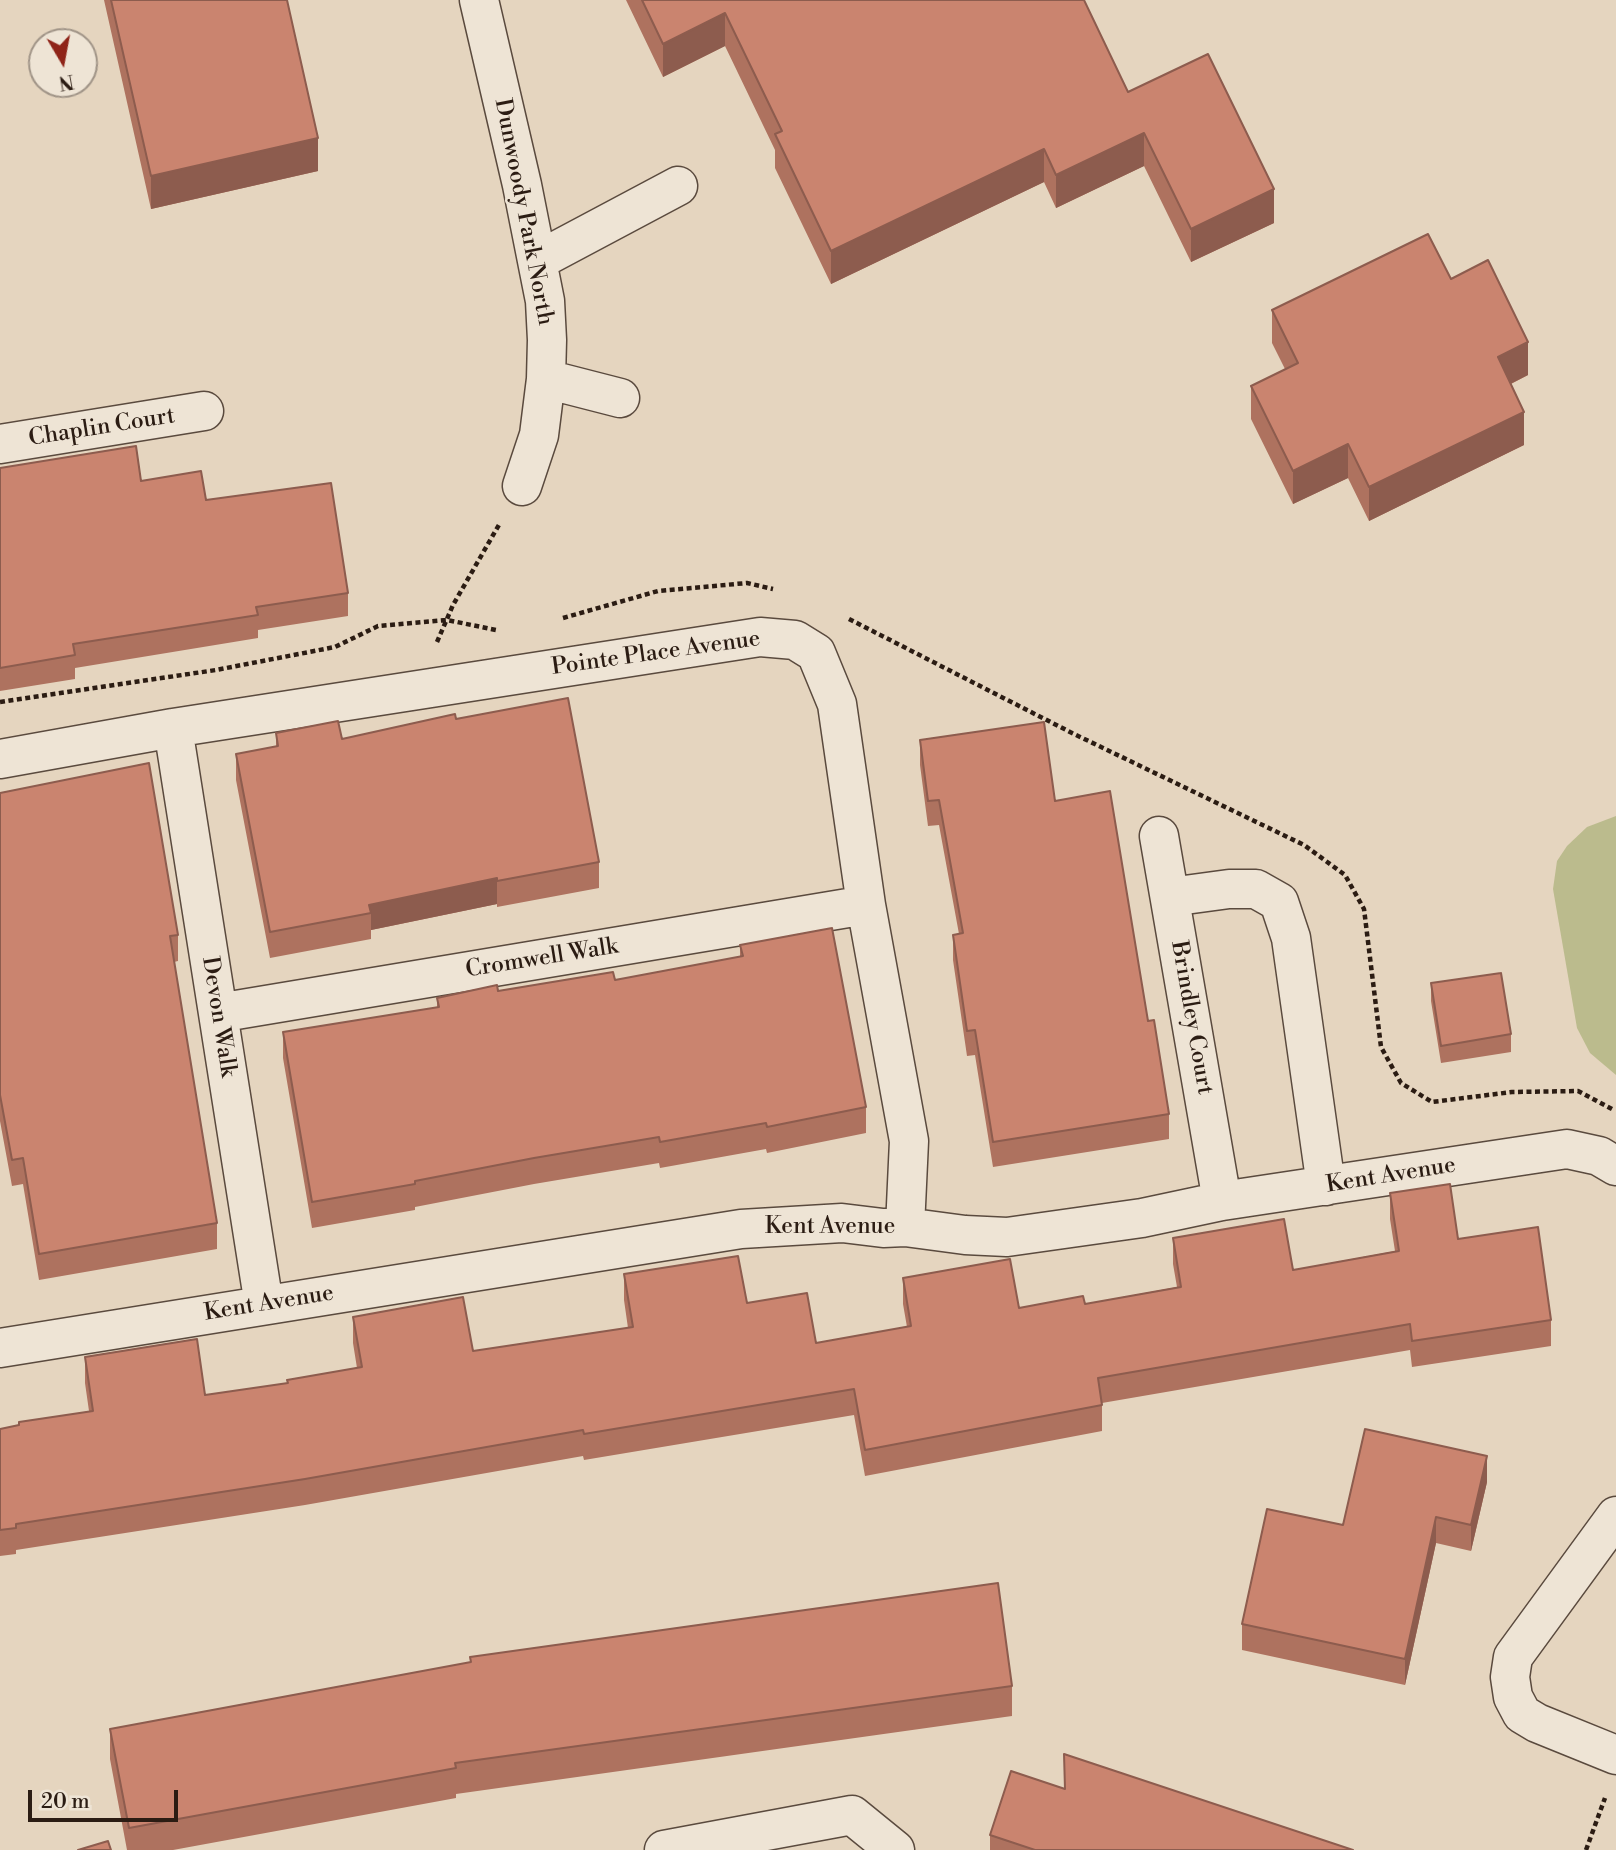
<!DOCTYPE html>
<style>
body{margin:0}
#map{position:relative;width:1616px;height:1850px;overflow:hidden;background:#e5d5bf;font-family:"Libre Bodoni",serif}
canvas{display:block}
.north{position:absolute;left:28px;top:28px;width:70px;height:70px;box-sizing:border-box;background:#eee4d5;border:2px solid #a09487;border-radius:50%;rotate:170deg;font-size:19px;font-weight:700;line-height:28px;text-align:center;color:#2b1c13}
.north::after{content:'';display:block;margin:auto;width:24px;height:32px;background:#8f2418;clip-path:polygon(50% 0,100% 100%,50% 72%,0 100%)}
.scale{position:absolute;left:28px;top:1790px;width:150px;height:32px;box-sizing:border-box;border:4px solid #2b1c13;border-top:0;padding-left:9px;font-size:21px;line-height:24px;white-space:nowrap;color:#2b1c13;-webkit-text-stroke:5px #eee4d5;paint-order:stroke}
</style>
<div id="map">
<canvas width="1616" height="1850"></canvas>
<div class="north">N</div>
<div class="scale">20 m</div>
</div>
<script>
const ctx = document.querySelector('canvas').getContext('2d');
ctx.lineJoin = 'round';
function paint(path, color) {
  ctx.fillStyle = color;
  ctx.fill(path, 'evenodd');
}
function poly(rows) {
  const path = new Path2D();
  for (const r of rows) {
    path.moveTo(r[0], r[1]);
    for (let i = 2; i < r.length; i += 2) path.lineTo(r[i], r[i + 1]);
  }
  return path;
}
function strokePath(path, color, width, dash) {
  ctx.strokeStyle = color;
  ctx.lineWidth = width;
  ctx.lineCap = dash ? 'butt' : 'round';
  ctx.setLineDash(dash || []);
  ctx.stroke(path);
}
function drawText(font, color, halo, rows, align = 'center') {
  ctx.font = font + ' "Libre Bodoni",serif';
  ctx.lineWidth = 5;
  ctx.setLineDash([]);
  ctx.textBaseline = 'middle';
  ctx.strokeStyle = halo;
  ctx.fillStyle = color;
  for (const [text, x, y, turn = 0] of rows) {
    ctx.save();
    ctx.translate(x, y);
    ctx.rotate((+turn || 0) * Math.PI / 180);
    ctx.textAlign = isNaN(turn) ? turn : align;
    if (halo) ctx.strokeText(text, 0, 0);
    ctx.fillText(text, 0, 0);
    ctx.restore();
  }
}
paint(poly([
 [1616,816,1616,1075,1590,1053,1577,1028,1553,889,1557,861,1567,846,1587,827]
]), '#bbbb8d');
const minor = poly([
 [479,0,522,185,545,301,547,340,546,379,539,435,522,486],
 [537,261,678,186],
 [546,379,620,398],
 [0,444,204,411],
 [173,728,264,1305],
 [0,759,173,728,760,637,795,640,816,653,837,704,866,905,909,1141,905,1227],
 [1159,836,1222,1201],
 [1170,897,1229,889,1256,889,1279,902,1291,938,1326,1186],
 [218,1013,866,905],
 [0,1348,741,1229,842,1223,883,1228,905,1227,965,1235,1007,1237,1142,1218,1222,1201,1567,1149,1599,1156,1616,1166],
 [1616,1516,1513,1657,1510,1677,1513,1697,1522,1714,1537,1723,1616,1755],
 [664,1850,852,1815,895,1850]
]);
strokePath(minor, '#5a4a3e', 41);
strokePath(poly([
 [563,618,658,591,747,583,773,589],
 [849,619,1072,733,1304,845,1345,875,1364,909,1381,1047,1401,1083,1432,1102,1512,1092,1578,1091,1612,1109],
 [437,642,453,605,500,523],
 [0,702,216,670,335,647,378,626,447,620,496,630],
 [1586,1850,1605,1798]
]), '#2b1c13', 4.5, [5, 3.5]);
strokePath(minor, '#eee4d5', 38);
paint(poly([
 [104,0,287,0,318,171,151,209],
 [626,0,1084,0,1128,92,1274,223,1191,262,1144,166,1056,208,1044,182,831,284,775,168,775,150,725,46,663,77],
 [1451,279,1528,375,1511,384,1524,445,1369,521,1348,478,1293,504,1251,419,1251,386,1285,369,1272,343,1272,310],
 [0,468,141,481,206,500,348,593,348,616,258,630,258,638,75,668,75,679,0,691],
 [456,719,599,862,599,888,497,907,497,904,371,930,371,939,270,958,236,780,236,754,276,747,276,733,342,739],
 [920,740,1055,801,1148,1021,1169,1114,1169,1139,993,1167,975,1055,967,1056,953,960,953,935,959,934,939,825,928,826,920,765],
 [0,793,178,935,178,961,174,962,217,1223,217,1249,39,1280,23,1184,12,1186,0,1121],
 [740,945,866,1107,866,1133,767,1153,766,1149,660,1168,659,1163,534,1184,415,1207,415,1210,312,1228,283,1058,283,1032,437,1008,437,998,615,980,740,957],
 [1431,983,1511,1034,1511,1052,1441,1063,1431,1001],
 [1390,1193,1458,1239,1551,1320,1551,1346,1412,1367,1410,1350,1102,1403,1102,1431,865,1476,854,1415,584,1460,583,1456,305,1505,16,1550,16,1554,0,1556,0,1429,89,1411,85,1383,85,1357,205,1395,287,1383,357,1368,353,1343,353,1317,473,1351,628,1328,624,1300,624,1274,747,1303,816,1343,907,1327,903,1304,903,1278,1019,1308,1085,1304,1177,1287,1173,1264,1173,1238,1293,1270,1395,1251,1390,1219],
 [1487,1482,1471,1551,1436,1543,1405,1685,1242,1650,1242,1624,1343,1525],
 [470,1657,1012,1686,1012,1716,456,1794,456,1798,173,1850,127,1850,110,1759,110,1729,470,1663],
 [1064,1754,1353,1850,990,1850,990,1835,1064,1789]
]), '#ae725f');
paint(poly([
 [725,13,725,46,663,77,663,44],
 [1144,133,1144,166,1056,208,1056,175],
 [318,138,318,171,151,209,151,176],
 [1044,149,1044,182,831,284,831,251],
 [1274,189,1274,223,1191,262,1191,229],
 [1528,342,1528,375,1498,390,1498,357],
 [1524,412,1524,445,1369,521,1369,487],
 [1348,444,1348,478,1293,504,1293,471],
 [497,878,497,904,371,930,371,913,369,905],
 [1487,1456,1487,1482,1471,1551,1471,1525],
 [1436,1517,1436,1543,1405,1685,1405,1659]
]), '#8d5c4e');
const building = poly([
 [111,0,287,0,318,138,151,176,111,0],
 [642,0,1084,0,1128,92,1208,54,1274,189,1191,229,1144,133,1056,175,1044,149,831,251,775,134,782,131,725,13,663,44,642,0],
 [1428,234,1451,279,1488,260,1528,342,1498,357,1524,412,1369,487,1348,444,1293,471,1251,386,1298,363,1272,310,1428,234],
 [136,446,141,481,201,471,206,500,331,483,348,593,256,607,258,615,73,644,75,655,0,668,0,468,136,446],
 [568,698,599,862,497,881,497,878,369,905,371,913,270,932,236,754,278,746,276,733,338,721,342,739,455,714,456,719,568,698],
 [1044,722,1055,801,1110,791,1148,1021,1154,1020,1169,1114,993,1142,975,1030,967,1031,953,935,963,933,939,800,928,801,920,740,1044,722],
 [149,763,178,935,170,936,217,1223,39,1254,23,1158,12,1160,0,1095,0,793,149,763],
 [832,928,866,1107,767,1127,766,1123,660,1142,659,1137,534,1158,415,1181,415,1184,312,1202,283,1032,439,1007,437,998,497,985,498,991,613,972,615,980,743,956,740,945,832,928],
 [1501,973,1511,1034,1441,1046,1431,983,1501,973],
 [1450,1184,1458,1239,1538,1227,1551,1320,1412,1341,1410,1324,1098,1378,1102,1405,865,1450,854,1389,584,1434,583,1430,305,1479,16,1524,16,1528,0,1530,0,1429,19,1425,19,1422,93,1411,85,1357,197,1339,205,1395,288,1383,287,1380,362,1367,353,1317,463,1297,473,1351,633,1327,624,1274,738,1256,747,1303,807,1293,816,1343,911,1326,903,1278,1010,1259,1019,1308,1083,1296,1085,1304,1181,1287,1173,1238,1284,1219,1293,1270,1399,1251,1390,1193,1450,1184],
 [1365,1429,1487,1456,1471,1525,1436,1517,1405,1659,1242,1624,1267,1509,1343,1525,1365,1429],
 [998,1583,1012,1686,455,1763,456,1768,129,1828,110,1729,471,1662,470,1657,998,1583],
 [1064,1754,1353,1850,1035,1850,990,1835,1011,1771,1065,1789,1064,1754],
 [108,1841,111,1850,78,1850,108,1841]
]);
paint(building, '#ca846f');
strokePath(building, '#8d5c4e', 2);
drawText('23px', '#2b1c13', '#eee4d5', [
 ["Dunwoody Park North",523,212,79],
 ["Chaplin Court",102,428,-9],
 ["Pointe Place Avenue",656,654,-8],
 ["Cromwell Walk",542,959,-9],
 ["Devon Walk",218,1017,81],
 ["Brindley Court",1191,1018,80],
 ["Kent Avenue",1391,1176,-9],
 ["Kent Avenue",830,1227],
 ["Kent Avenue",269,1304,-9]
]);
</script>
